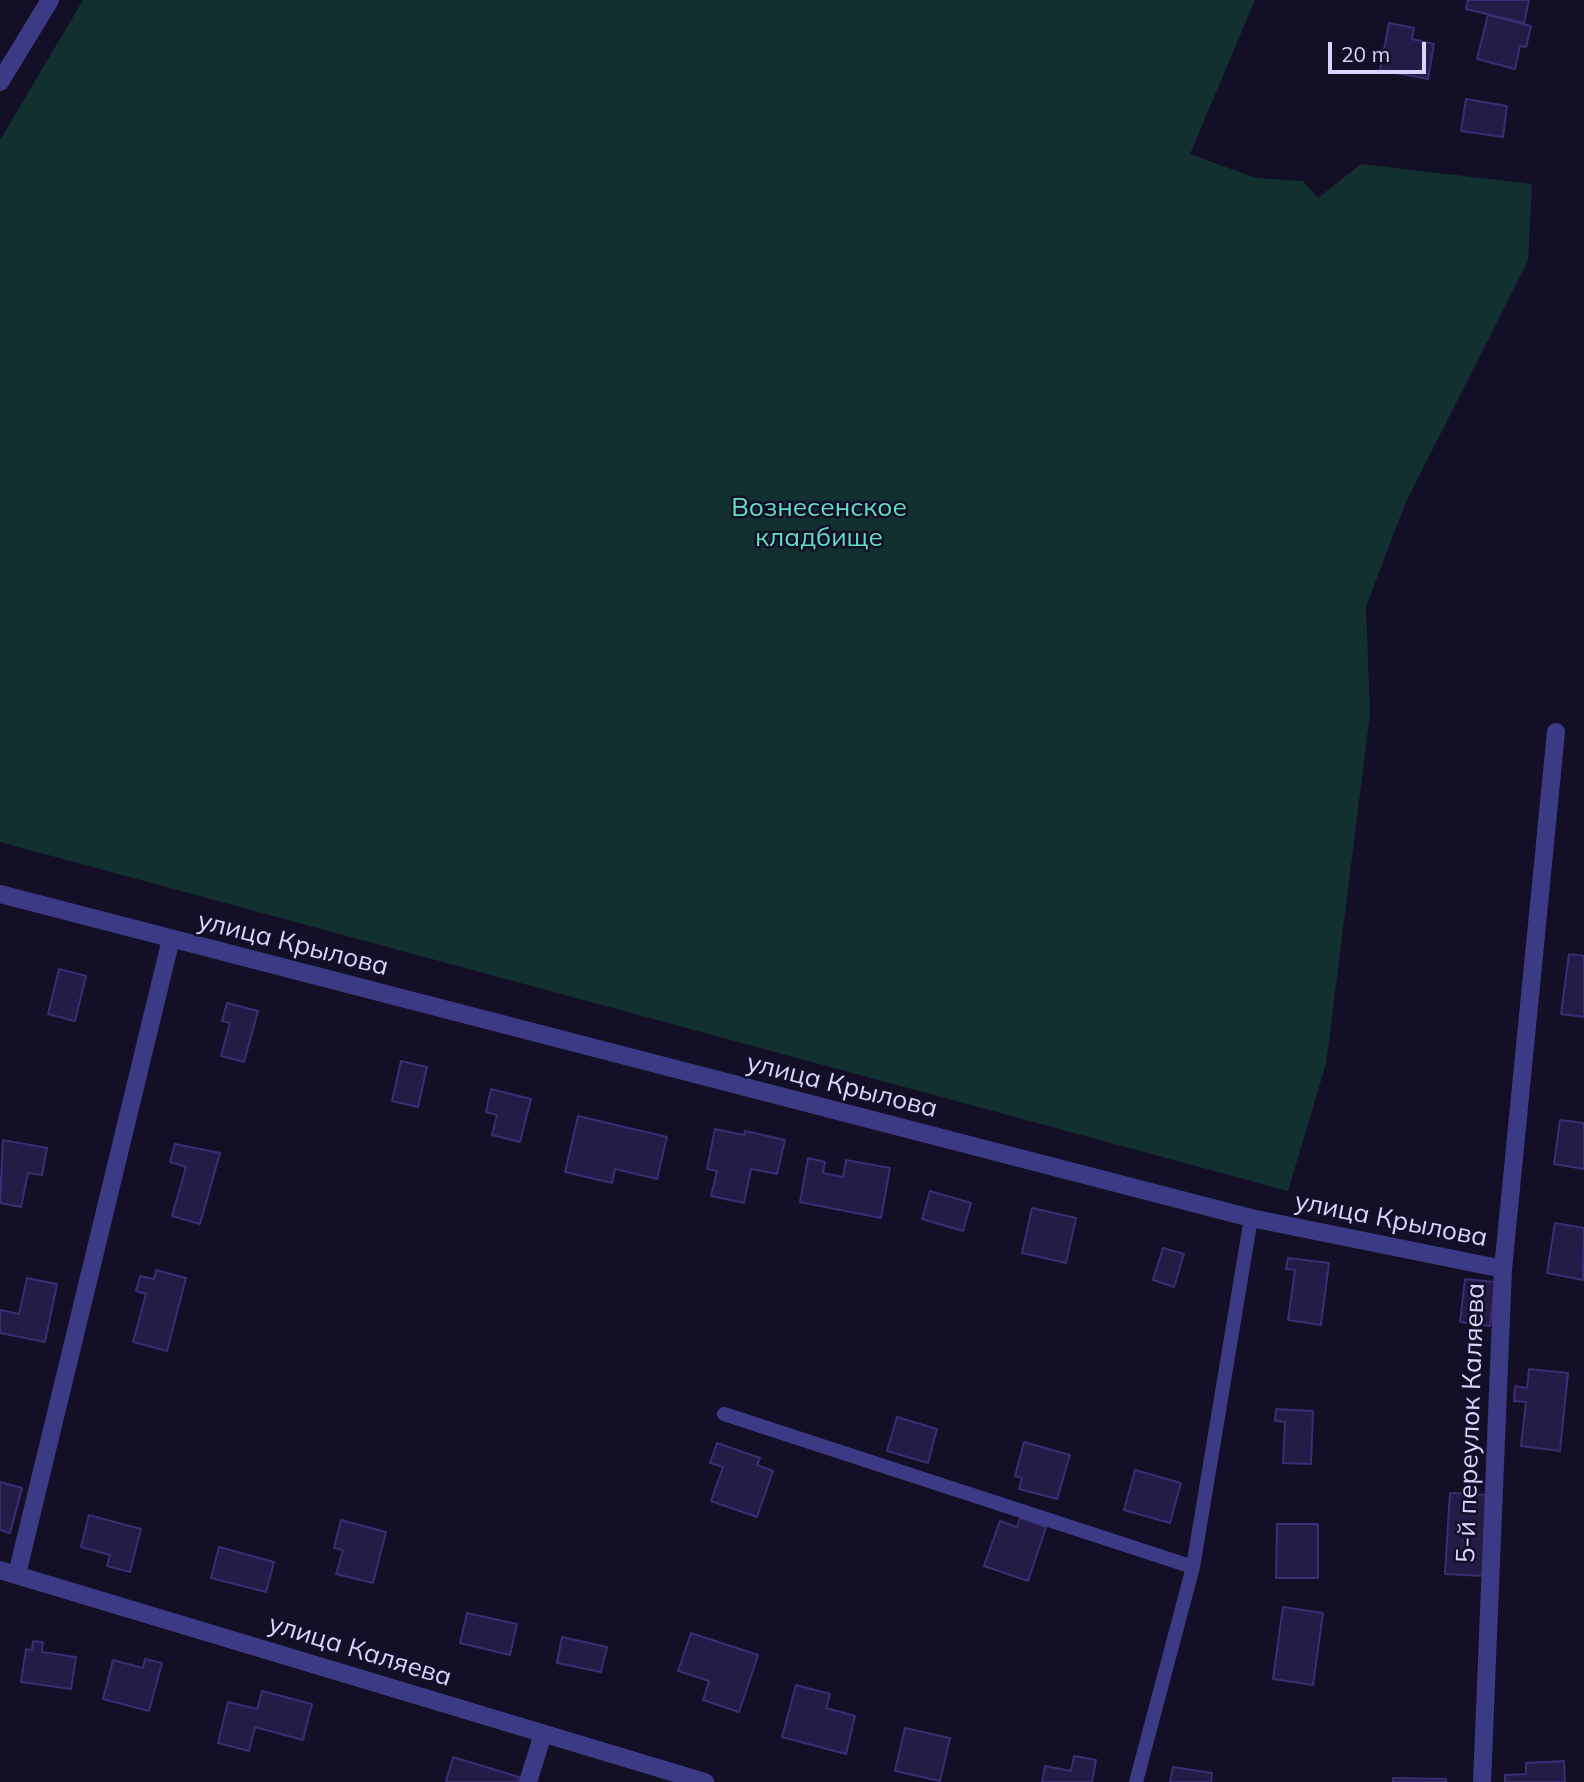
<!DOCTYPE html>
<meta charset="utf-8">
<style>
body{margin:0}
#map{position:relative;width:1584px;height:1782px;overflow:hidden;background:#130f26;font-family:Mulish,sans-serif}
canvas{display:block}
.scale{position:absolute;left:1328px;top:42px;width:98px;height:32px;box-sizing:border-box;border:4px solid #d9d4ff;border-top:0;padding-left:9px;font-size:21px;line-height:24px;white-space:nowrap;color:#d9d4ff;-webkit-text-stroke:5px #130f26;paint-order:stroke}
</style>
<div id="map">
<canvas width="1584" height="1782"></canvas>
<div class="scale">20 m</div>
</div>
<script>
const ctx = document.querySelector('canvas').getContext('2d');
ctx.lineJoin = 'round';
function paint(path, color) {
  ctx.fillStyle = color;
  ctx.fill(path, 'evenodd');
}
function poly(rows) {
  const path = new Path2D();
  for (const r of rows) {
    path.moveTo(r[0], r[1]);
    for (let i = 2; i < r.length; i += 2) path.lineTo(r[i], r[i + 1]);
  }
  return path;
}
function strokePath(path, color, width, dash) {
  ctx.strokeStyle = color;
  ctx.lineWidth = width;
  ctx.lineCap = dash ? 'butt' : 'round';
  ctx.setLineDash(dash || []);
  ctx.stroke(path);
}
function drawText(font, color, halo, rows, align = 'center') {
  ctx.font = font + ' Mulish,sans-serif';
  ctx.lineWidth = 5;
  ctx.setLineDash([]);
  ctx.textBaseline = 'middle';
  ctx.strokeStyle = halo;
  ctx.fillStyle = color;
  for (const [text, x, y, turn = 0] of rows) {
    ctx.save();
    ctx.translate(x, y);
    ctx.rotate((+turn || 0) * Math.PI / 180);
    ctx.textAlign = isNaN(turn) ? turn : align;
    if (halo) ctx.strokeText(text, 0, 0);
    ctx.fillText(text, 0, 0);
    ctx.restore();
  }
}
paint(poly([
 [83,0,1255,0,1190,154,1256,178,1303,181,1318,198,1361,164,1532,184,1528,261,1405,504,1366,607,1370,714,1326,1064,1288,1191,0,842,0,140]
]), '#12302f');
const building = poly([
 [1468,0,1529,0,1524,23,1466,9,1468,0],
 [1488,15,1531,26,1526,47,1520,46,1515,69,1477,59,1488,15],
 [1389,23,1414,28,1412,39,1434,44,1428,79,1380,70,1389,23],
 [1466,99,1507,106,1503,137,1461,131,1466,99],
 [1569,954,1584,956,1584,1017,1561,1014,1569,954],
 [59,969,86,976,75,1021,48,1014,59,969],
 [227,1003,258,1011,244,1062,221,1056,230,1023,222,1021,227,1003],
 [401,1061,427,1067,418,1107,392,1101,401,1061],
 [491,1089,531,1099,520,1142,492,1135,497,1115,486,1112,491,1089],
 [578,1116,667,1137,657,1179,615,1169,612,1183,565,1172,578,1116],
 [1560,1120,1584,1123,1584,1169,1554,1164,1560,1120],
 [715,1129,744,1135,745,1131,785,1140,777,1174,751,1169,744,1203,711,1196,717,1171,707,1169,715,1129],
 [3,1140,47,1148,42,1175,28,1173,21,1207,0,1203,3,1140],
 [175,1144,220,1153,200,1224,172,1216,186,1167,170,1162,175,1144],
 [808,1158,825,1162,823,1173,843,1177,846,1160,890,1168,881,1218,800,1202,808,1158],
 [930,1191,971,1203,963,1231,922,1219,930,1191],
 [1032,1208,1076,1218,1066,1263,1022,1253,1032,1208],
 [1555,1223,1584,1228,1583,1280,1547,1273,1555,1223],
 [1163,1248,1184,1254,1174,1287,1153,1280,1163,1248],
 [1288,1258,1329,1263,1321,1325,1288,1320,1295,1270,1286,1269,1288,1258],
 [156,1270,186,1278,167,1351,133,1342,146,1294,136,1291,140,1276,154,1279,156,1270],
 [27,1278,57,1284,45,1342,0,1333,0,1310,19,1314,27,1278],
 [1465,1279,1495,1282,1490,1326,1460,1322,1465,1279],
 [1529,1369,1568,1373,1560,1451,1521,1446,1526,1402,1514,1401,1515,1386,1527,1388,1529,1369],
 [1276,1409,1313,1411,1311,1464,1283,1463,1285,1422,1275,1421,1276,1409],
 [897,1417,937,1429,928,1463,887,1451,897,1417],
 [1024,1442,1070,1455,1057,1499,1019,1489,1022,1478,1015,1476,1024,1442],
 [717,1443,760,1458,757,1465,773,1471,757,1517,711,1501,723,1467,710,1463,717,1443],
 [1135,1470,1181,1483,1170,1523,1124,1510,1135,1470],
 [0,1482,22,1488,10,1533,0,1530,0,1482],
 [1450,1493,1488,1495,1484,1576,1445,1574,1450,1493],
 [89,1515,141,1529,130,1572,107,1566,110,1555,81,1547,89,1515],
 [1020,1518,1046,1527,1028,1581,984,1566,1000,1521,1017,1527,1020,1518],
 [341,1520,386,1532,373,1583,336,1574,343,1550,334,1548,341,1520],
 [1277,1524,1318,1524,1318,1578,1276,1578,1277,1524],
 [219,1547,274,1562,266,1592,211,1578,219,1547],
 [1283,1607,1323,1613,1313,1685,1273,1679,1283,1607],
 [467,1613,517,1624,510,1655,460,1643,467,1613],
 [691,1633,758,1655,739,1712,703,1700,709,1681,678,1671,691,1633],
 [562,1637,607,1647,601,1672,557,1663,562,1637],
 [33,1641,43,1642,42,1652,76,1657,71,1689,21,1682,26,1649,32,1650,33,1641],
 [145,1659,162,1663,149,1711,103,1699,113,1660,143,1668,145,1659],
 [796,1685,830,1694,826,1708,855,1716,846,1754,782,1737,796,1685],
 [262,1691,312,1704,303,1740,255,1727,249,1751,218,1743,228,1702,257,1709,262,1691],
 [905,1728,950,1738,940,1781,895,1771,905,1728],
 [1074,1756,1096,1760,1092,1782,1042,1782,1045,1766,1071,1771,1074,1756],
 [453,1757,519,1777,517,1782,446,1782,453,1757],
 [1564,1761,1565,1782,1505,1782,1505,1775,1526,1774,1526,1763,1564,1761],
 [1173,1767,1212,1773,1211,1782,1170,1782,1173,1767],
 [1393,1778,1446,1779,1446,1782,1393,1782,1393,1778]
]);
paint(building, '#241b47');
strokePath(building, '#3b2d73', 2);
strokePath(poly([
 [724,1414,1193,1567],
 [1136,1782,1193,1567,1251,1218]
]), '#3d3a85', 14);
strokePath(poly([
 [0,82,50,0],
 [0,894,1251,1218,1503,1269],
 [0,1570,705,1782],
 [17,1574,171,939],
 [528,1782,543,1734],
 [1482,1782,1503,1269,1556,732]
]), '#3d3a85', 18);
drawText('26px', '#5fe0c0', '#130f26', [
 ["Вознесенское",819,508],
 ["кладбище",819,538]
]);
drawText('26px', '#d9d4ff', '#130f26', [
 ["улица Крылова",293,944,14],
 ["улица Крылова",842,1086,14],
 ["улица Крылова",1391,1220,11],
 ["5-й переулок Каляева",1471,1423,-88],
 ["улица Каляева",360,1651,17]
]);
</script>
